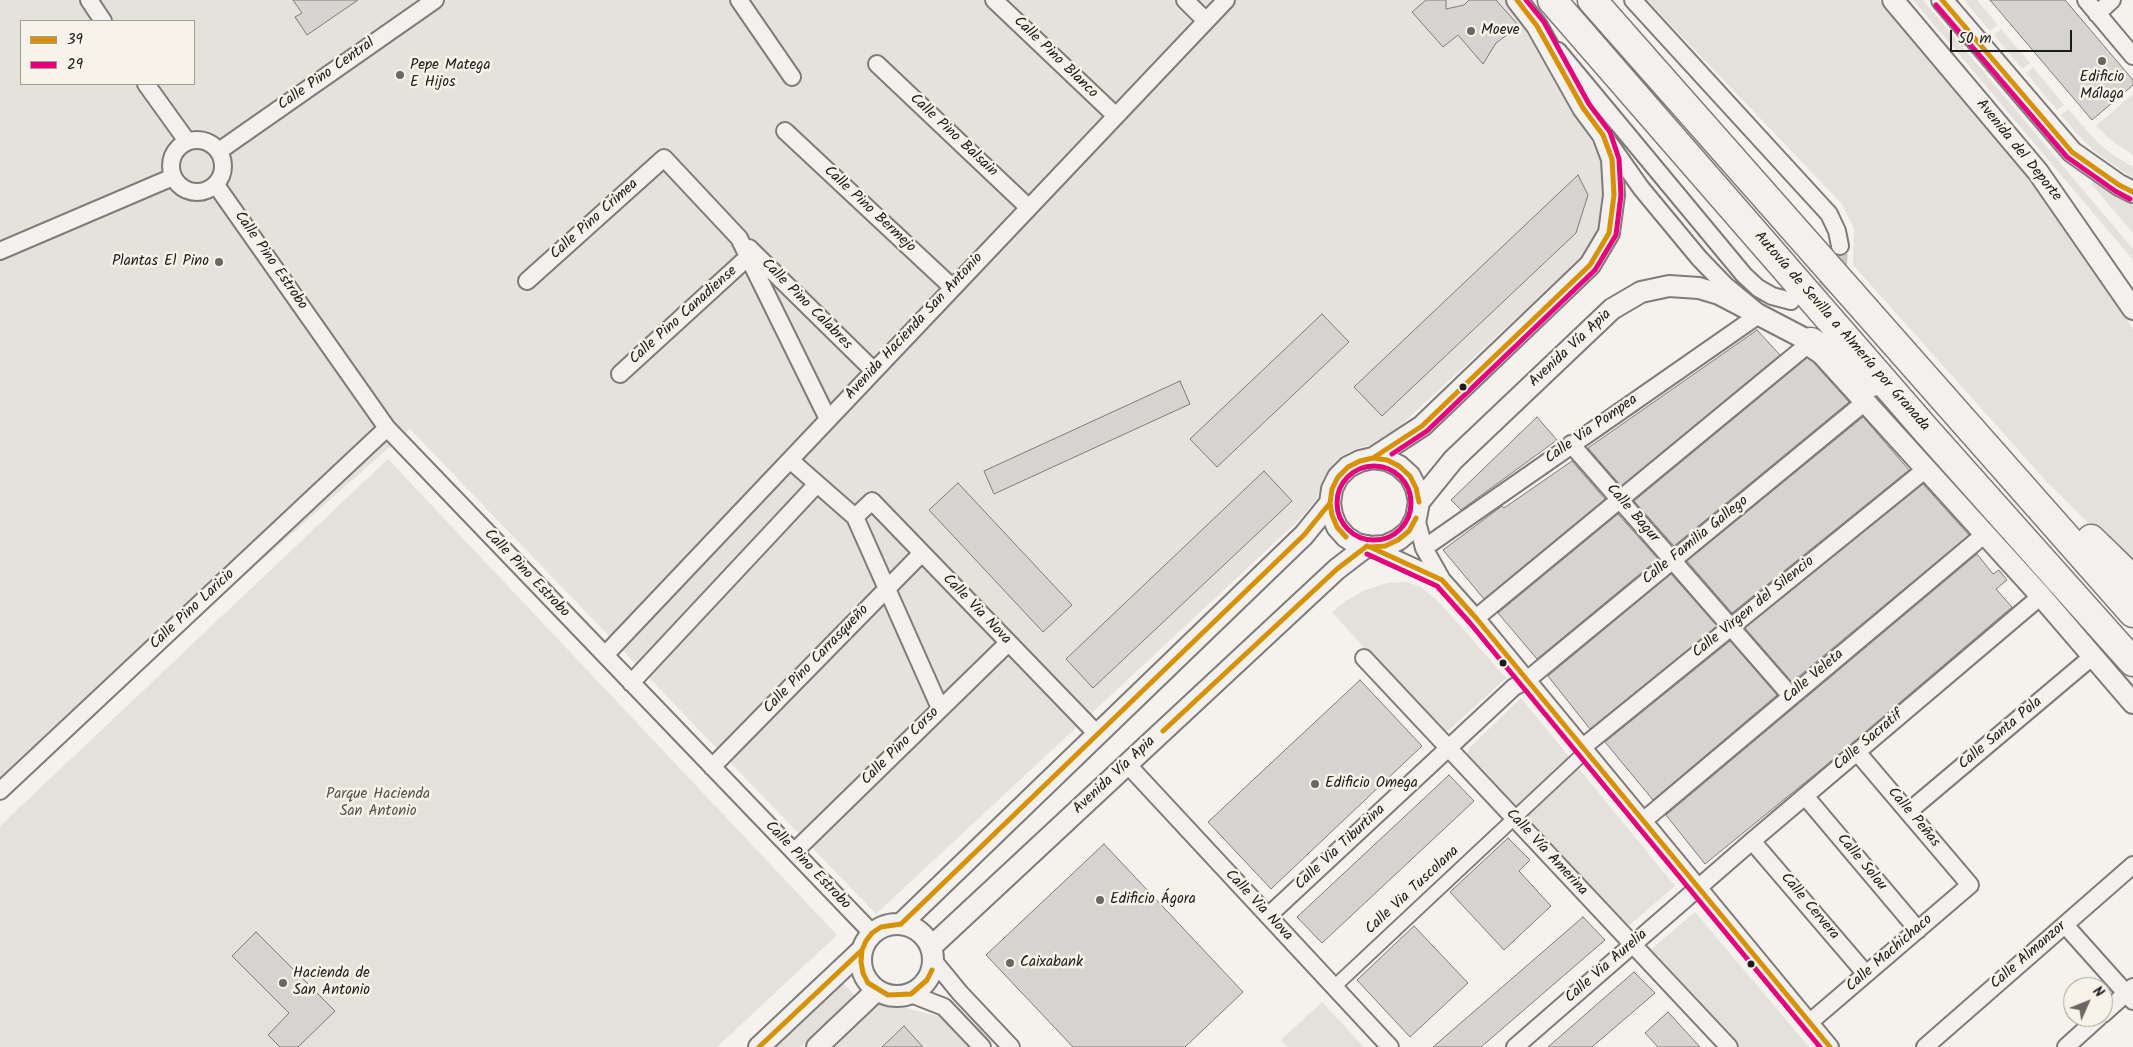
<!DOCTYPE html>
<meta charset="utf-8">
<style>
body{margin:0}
#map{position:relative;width:2133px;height:1047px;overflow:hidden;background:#f4f2ec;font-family:Kalam,sans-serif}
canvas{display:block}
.legend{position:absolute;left:20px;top:20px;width:175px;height:65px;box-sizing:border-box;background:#f7f3e8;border:1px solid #9f9d96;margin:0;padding:6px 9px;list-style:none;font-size:15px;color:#1c1c1c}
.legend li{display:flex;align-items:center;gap:10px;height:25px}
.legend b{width:25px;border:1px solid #9f9d96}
.north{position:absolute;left:2063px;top:977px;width:50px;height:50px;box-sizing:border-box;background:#f7f3e8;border:1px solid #9f9d96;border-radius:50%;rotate:46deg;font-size:14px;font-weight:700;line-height:20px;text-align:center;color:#1c1c1c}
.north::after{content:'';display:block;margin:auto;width:18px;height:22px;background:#686765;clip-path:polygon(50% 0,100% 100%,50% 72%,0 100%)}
.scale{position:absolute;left:1950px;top:30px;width:122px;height:22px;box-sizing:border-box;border:2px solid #1c1c1c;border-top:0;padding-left:6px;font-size:15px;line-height:18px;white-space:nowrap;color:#1c1c1c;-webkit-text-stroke:4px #f7f3e8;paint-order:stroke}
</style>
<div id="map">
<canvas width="2133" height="1047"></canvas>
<ul class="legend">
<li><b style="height:6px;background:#d69104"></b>39</li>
<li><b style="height:6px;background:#e5007d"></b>29</li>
</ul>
<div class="north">N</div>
<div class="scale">50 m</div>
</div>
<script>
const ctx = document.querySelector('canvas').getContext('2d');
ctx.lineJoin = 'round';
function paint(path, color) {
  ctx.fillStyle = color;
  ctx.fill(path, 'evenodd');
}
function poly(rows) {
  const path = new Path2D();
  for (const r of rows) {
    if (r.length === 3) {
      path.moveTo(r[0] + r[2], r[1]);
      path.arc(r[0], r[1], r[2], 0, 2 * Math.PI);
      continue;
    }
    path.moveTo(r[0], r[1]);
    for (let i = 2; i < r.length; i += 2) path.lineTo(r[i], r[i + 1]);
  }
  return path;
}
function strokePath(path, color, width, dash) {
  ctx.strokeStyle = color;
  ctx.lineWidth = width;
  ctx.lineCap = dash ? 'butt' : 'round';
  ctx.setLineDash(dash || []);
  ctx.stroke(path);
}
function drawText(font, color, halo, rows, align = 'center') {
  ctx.font = font + ' Kalam,sans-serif';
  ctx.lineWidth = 5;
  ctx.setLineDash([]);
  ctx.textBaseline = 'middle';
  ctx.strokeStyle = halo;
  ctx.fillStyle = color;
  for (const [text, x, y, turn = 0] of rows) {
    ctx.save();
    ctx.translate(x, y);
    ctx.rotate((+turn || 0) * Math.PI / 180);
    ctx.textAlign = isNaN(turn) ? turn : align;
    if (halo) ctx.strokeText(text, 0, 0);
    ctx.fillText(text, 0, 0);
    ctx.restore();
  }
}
paint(poly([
 [0,0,1505,0,1561,84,1601,158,1604,183,1601,207,1598,229,1586,253,1400,426,1370,445,1352,450,1338,459,1326,474,1316,500,1300,519,876,914,410,429,0,792],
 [21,21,194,21,194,84,21,84],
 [882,1002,945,1018,972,1047,834,1047]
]), '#e4e2da');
paint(poly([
 [1647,0,1879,0,2038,187,2104,280,2133,330,2133,567,2048,483,1853,265,1854,229,1842,204],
 [1913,0,1923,0,2133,249,2133,260],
 [1964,0,1977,0,1998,25,1990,31],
 [2001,29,2030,63,2022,69,1994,35],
 [2033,67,2064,105,2057,110,2026,73],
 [2133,94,2133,155,2112,141,2096,126],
 [2068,109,2098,143,2113,155,2133,167,2133,178,2095,152,2078,135,2061,115],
 [2094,181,2133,204,2133,233,2092,185,2091,184],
 [388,459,837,935,717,1047,0,1047,0,826],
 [1407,582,1421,587,1441,604,1506,678,1448,731,1441,733,1332,612,1346,601,1363,591,1387,583],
 [1521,698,1675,886,1626,928,1467,757,1469,748],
 [1695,912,1809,1047,1736,1047,1647,953],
 [843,983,855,996,801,1047,775,1047],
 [1322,1002,1364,1047,1288,1047,1281,1040]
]), '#e4e1da');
const building = poly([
 [293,0,358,0,307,35,295,17,302,13,293,0],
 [1426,0,1446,0,1446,9,1464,5,1469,0,1496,0,1519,26,1496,43,1483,64,1458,35,1443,47,1412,12,1426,0],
 [1990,0,2065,0,2133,80,2133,85,2092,120,1990,0],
 [1578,175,1588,195,1576,233,1382,416,1354,387,1578,175],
 [1322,314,1349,342,1217,467,1190,439,1322,314],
 [1757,330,1780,355,1621,486,1588,448,1757,330],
 [1807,358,1813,362,1849,402,1674,546,1634,501,1807,358],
 [1180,381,1190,404,994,494,984,471,1180,381],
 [1537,417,1557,440,1461,510,1451,500,1537,417],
 [1863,417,1909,470,1732,613,1687,561,1863,417],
 [1572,461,1605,499,1484,599,1443,550,1502,506,1504,508,1572,461],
 [1264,471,1292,501,1093,688,1066,659,1264,471],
 [958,483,1072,605,1043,632,929,510,958,483],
 [1923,484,1969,535,1792,682,1745,628,1923,484],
 [1618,514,1658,559,1537,659,1498,613,1618,514],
 [1977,554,1993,574,1999,570,2007,580,1996,589,2012,607,1824,767,1705,864,1666,815,1977,554],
 [1671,574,1717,626,1590,729,1548,676,1671,574],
 [1730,641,1777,695,1653,800,1605,742,1730,641],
 [1360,680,1422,746,1271,889,1208,822,1360,680],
 [1449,775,1474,801,1322,943,1297,917,1449,775],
 [1508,838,1530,860,1519,871,1551,906,1504,950,1450,892,1508,838],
 [1104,844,1243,992,1185,1047,1073,1047,986,955,1104,844],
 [1583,917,1605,940,1481,1047,1433,1047,1583,917],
 [1414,926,1468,983,1410,1037,1357,980,1414,926],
 [256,932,335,1011,298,1047,280,1047,268,1035,289,1013,232,956,256,932],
 [1634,972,1655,993,1592,1047,1548,1047,1634,972],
 [1668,1012,1700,1047,1658,1047,1645,1033,1668,1012],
 [904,1026,923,1047,882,1047,904,1026]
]);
paint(building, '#d5d4d0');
strokePath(building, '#7d7c7a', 1);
strokePath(poly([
 [1803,299,1818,293,1837,274,1839,267,1840,246]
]), '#c9c7c2', 16, [16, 8]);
const pedestrian = poly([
 [1334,987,1586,751]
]);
const minor = poly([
 [89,0,103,21],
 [739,0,792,77],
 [994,0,1116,116],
 [1185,0,1206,21],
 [1633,0,1829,214,1837,231,1840,246],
 [2086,0,2133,56],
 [2097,14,2112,0],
 [1558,51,1744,275,1758,288,1772,296,1791,301],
 [877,64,1029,208],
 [146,84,187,141],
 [785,131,953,288],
 [197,166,26],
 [219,151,435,0],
 [216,185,387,428,872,933],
 [749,248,874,371],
 [0,251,173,177],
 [527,281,664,158,739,238,828,419],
 [620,374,748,257],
 [1571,444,1791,696],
 [790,460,855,517,940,708],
 [855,517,872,501,1097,734],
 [1416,518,1424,548,1442,580,1476,618,1830,1047],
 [1370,547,1442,580],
 [1424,548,1760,314,1726,286,1699,258,1641,188,1610,144],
 [1476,618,1811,342],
 [605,655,1226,0],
 [1364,658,1729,1047],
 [631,683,817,484],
 [1583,747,1926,469],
 [1127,764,1390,1047],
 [712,767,922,553],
 [0,791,387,428],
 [1805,796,1918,930],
 [1908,812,2093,656],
 [1643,821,1985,534],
 [1752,841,1866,974],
 [794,852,1008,643],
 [1268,916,1514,687,1527,680,1865,402],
 [2065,925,2133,1001],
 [933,960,960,993,1011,1047],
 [911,994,944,1007,982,1047],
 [2103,1014,2133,987],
 [1810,1022,1970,885,1857,752],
 [1515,1047,1752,841,2041,596],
 [1925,1047,2133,865],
 [2066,1047,2099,1017]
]);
const tertiary = poly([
 [1893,0,2038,172,2133,309],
 [1942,0,2072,152,2119,185,2133,192],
 [1373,458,1387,460,1399,466,1410,476,1416,488,1419,502,1416,518,1409,531,1398,540,1385,546,1370,547,1357,544,1346,537,1337,527,1332,515,1330,503,1332,489,1338,477,1348,467,1360,461,1373,458,1422,426,1590,265,1609,233,1614,195,1612,159,1603,135,1583,108,1537,26,1517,0],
 [1419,502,1453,460,1612,309,1641,292,1669,286,1699,288,1719,294,1811,342,2041,596,2133,703],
 [897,960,36],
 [901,924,1304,535,1330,503],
 [931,947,1337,569,1367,546],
 [759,1047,862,950],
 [817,1047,877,990]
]);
const trunk = poly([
 [1552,0,1926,430,2133,662],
 [1592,0,2133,613],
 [1811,342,1872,382],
 [2091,539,2133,580]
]);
strokePath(pedestrian, '#7d7c7a', 16);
strokePath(minor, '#7d7c7a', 20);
strokePath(tertiary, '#7d7c7a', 24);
strokePath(trunk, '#7d7c7a', 31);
strokePath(pedestrian, '#f2f1ed', 12);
strokePath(minor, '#f2f1ed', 16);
strokePath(tertiary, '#f2f1ed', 20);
strokePath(trunk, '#f2f1ed', 28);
strokePath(poly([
 [1942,0,2072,152,2119,185,2133,192],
 [1373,458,1422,426,1590,265,1609,233,1614,195,1612,159,1603,135,1583,108,1537,26,1517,0],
 [1346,537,1337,527,1332,515,1330,503,1332,489,1338,477,1348,467,1360,461,1373,458,1387,460,1399,466,1410,476,1416,488,1419,502],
 [1370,547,1385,546,1398,540,1409,531,1416,518],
 [1370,547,1442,580,1476,618,1830,1047],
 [1163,731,1337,569,1367,546],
 [901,924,1304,535,1330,503],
 [901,924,881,927,872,933,866,941,862,950,861,962,863,973,868,983,888,995,911,994,927,980,932,970],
 [759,1047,862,950]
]), '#d69104', 5);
strokePath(poly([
 [1936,5,2067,157,2115,191,2130,199],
 [1392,454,1427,431,1595,270,1616,235,1621,195,1619,159,1610,132,1589,104,1544,22,1526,0],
 [1374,503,37],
 [1367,554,1437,586,1470,623,1820,1047]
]), '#e5007d', 5);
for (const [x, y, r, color] of [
 [1471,31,5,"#686765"],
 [2102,61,5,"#686765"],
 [400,75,5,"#686765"],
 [219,262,5,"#686765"],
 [1463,387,4.5,"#1c1c1c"],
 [1503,663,4.5,"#1c1c1c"],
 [1315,784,5,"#686765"],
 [1100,900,5,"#686765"],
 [1010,963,5,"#686765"],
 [1751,964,4.5,"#1c1c1c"],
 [283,983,5,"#686765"]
]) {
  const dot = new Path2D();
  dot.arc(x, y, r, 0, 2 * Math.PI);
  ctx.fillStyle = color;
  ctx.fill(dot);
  strokePath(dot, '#f7f3e8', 2);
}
drawText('15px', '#1c1c1c', '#f7f3e8', [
 ["Moeve",1481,31],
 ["Pepe Matega",410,66],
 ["E Hijos",410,83],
 ["Edificio",2102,78,"center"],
 ["Málaga",2102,95,"center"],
 ["Plantas El Pino",209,262,"right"],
 ["Edificio Omega",1325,784],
 ["Edificio Ágora",1110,900],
 ["Caixabank",1020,963],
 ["Hacienda de",293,974],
 ["San Antonio",293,991]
], 'left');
drawText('15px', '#1c1c1c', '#f7f3e8', [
 ["Calle Pino Blanco",1055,58,44],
 ["Calle Pino Central",327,75,-35],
 ["Calle Pino Balsain",953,136,43],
 ["Avenida del Deporte",2018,151,51],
 ["Calle Pino Bermejo",869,210,43],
 ["Calle Pino Crimea",595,220,-42],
 ["Calle Pino Estrobo",270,261,55],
 ["Calle Pino Calabres",806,305,45],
 ["Calle Pino Canadiense",684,316,-42],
 ["Avenida Hacienda San Antonio",915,327,-47],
 ["Autovía de Sevilla a Almería por Granada",1841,332,49],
 ["Avenida Vía Apia",1571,349,-43],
 ["Calle Via Pompea",1592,430,-35],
 ["Calle Bagur",1632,514,49],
 ["Calle Familia Gallego",1696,541,-39],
 ["Calle Pino Estrobo",526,574,46],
 ["Calle Virgen del Silencio",1754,608,-39],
 ["Calle Pino Laricio",193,610,-43],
 ["Calle Via Nova",976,610,46],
 ["Calle Pino Carrasqueño",817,660,-46],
 ["Calle Veleta",1814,677,-40],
 ["Calle Santa Pola",2001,734,-40],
 ["Calle Sacratif",1869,741,-40],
 ["Calle Pino Corso",901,747,-45],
 ["Avenida Vía Apia",1115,776,-43],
 ["Calle Peñas",1913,818,50],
 ["Calle Via Tiburtina",1341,848,-43],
 ["Calle Vía Amerina",1546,853,47],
 ["Calle Solou",1861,863,50],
 ["Calle Pino Estrobo",807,866,46],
 ["Calle Via Tuscolana",1413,891,-43],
 ["Calle Via Nova",1258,906,47],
 ["Calle Cervera",1809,907,50],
 ["Calle Machichaco",1890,954,-41],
 ["Calle Almanzor",2029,956,-41],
 ["Calle Via Aurelia",1607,967,-41]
]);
drawText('15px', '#545351', '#f7f3e8', [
 ["Parque Hacienda",378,795],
 ["San Antonio",378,812]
]);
</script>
